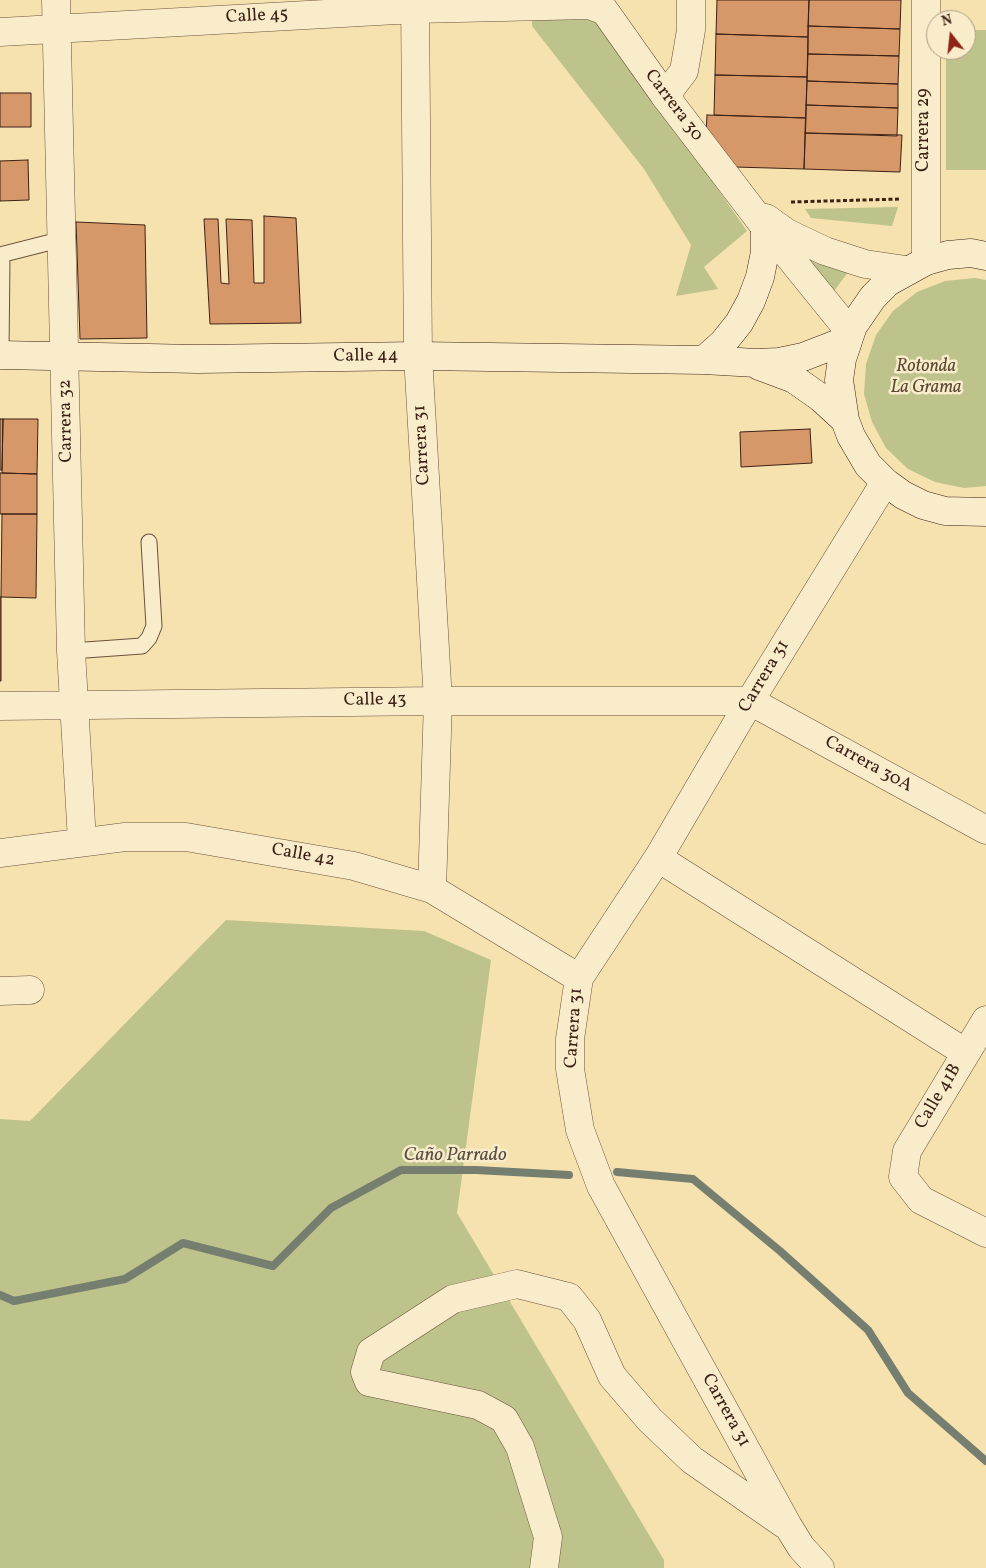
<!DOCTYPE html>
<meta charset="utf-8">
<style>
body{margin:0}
#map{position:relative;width:986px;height:1568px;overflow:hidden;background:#f5e2af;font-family:Vollkorn,serif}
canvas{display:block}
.north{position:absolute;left:926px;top:10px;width:50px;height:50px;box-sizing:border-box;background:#f8eccb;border:1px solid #ad9b83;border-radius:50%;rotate:344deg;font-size:14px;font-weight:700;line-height:20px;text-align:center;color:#3d2116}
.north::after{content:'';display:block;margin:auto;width:18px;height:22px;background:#8f2418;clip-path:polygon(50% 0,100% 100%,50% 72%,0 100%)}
</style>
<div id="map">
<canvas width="986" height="1568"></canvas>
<div class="north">N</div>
</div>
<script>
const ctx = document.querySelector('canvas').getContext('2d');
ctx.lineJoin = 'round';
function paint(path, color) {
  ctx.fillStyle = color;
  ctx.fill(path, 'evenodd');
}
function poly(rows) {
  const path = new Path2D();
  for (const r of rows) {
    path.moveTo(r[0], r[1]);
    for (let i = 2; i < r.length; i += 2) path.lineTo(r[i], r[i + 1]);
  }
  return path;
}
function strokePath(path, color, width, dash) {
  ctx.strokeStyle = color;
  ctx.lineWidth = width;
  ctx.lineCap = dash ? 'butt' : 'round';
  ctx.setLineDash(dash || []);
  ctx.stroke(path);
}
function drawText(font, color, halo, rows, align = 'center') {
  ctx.font = font + ' Vollkorn,serif';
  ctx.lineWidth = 5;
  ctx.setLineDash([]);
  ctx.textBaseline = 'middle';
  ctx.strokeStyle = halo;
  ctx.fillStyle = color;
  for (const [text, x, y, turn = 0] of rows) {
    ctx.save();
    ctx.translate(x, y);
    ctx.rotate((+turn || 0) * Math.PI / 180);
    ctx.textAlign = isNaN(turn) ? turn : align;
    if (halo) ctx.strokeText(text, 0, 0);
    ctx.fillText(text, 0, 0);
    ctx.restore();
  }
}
paint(poly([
 [589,5,747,231,704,267,718,289,676,296,691,245,644,169,532,26,532,19],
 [966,30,986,30,986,170,946,170,946,50,966,50],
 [898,207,892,226,811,218,805,209],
 [798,252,849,271,831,295],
 [975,278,986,280,986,486,964,488,935,482,908,469,886,448,872,422,864,394,866,364,876,335,893,311,917,292,945,281],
 [226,920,424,931,491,960,457,1213,664,1560,664,1568,0,1568,0,1119,30,1121]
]), '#bdc38a');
strokePath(poly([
 [617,1172,693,1179,780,1251,868,1330,908,1393,986,1461],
 [0,1295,14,1301,125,1279,183,1243,273,1266,331,1208,401,1170,476,1170,569,1175]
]), '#767f6f', 8);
const building = poly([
 [717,0,809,0,808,37,716,34,717,0],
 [809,0,901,0,900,29,808,26,809,0],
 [808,26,900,29,899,56,808,54,808,26],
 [716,34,808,37,807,77,715,75,716,34],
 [808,54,899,56,898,84,807,81,808,54],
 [715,75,807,77,806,118,714,115,715,75],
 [807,81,898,84,898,108,806,105,807,81],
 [0,93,31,93,31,127,0,127,0,93],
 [806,105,898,108,897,136,805,133,806,105],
 [707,115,806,118,804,169,735,167,706,135,707,115],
 [805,133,902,135,900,172,804,169,805,133],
 [28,160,29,200,0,201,0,161,28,160],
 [264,216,296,218,301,323,210,324,204,219,218,219,221,283,229,284,226,219,252,220,254,283,264,283,264,216],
 [76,222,145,225,147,338,80,339,76,222],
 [0,419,3,419,2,470,0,470,0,419],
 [3,419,38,419,37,474,2,473,3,419],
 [810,429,812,463,741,467,740,432,810,429],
 [0,473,37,474,37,514,0,514,0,473],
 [2,514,37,514,36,598,1,597,2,514],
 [0,597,1,597,1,681,0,681,0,597]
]);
paint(building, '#d69869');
strokePath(building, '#3d2116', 1);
const service = poly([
 [0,255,63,239],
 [1,355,2,255],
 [71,651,142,646,149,638,154,626,149,542]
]);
const minor = poly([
 [56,0,71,651,82,841],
 [415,0,418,356,438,701,432,889],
 [926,0,926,261],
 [0,32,415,9,589,5,603,10],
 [665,96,684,71,691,30,691,0],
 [0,706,438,701,750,701,986,830],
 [0,853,125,837,186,837,354,866,432,889,579,978],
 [658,858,966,1053],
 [0,991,30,990],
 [986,1020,907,1151,903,1177,921,1200,986,1233],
 [544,1568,548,1537,520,1447,504,1419,478,1405,369,1382,365,1372,371,1352,453,1299,517,1284,569,1297,587,1320,612,1376,650,1420,692,1460,784,1524],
 [820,1568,801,1547,788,1526,601,1186,580,1130,570,1069,570,1039,579,978,658,858,750,701,885,482]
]);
const tertiary = poly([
 [597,0,665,96,765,227,850,332],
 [766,218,787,233,825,251,865,264,906,270]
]);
const secondary = poly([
 [986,256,971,253,948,255,926,261,888,282,873,297,853,326,842,359,839,380,845,420,851,436,868,465,885,482,903,495,923,505,945,511,986,512],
 [0,355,198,359,418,356,704,360,756,363,779,362,803,357,847,340],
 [704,360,723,343,739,323,751,301,760,277,765,252,765,227],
 [759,366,794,379,821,398,845,420]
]);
strokePath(service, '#6b513c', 17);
strokePath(minor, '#6b513c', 29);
strokePath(tertiary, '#6b513c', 29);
strokePath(secondary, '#3d2116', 29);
strokePath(poly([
 [791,202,900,199]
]), '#3d2116', 3, [4, 2.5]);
strokePath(service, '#f8eccb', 15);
strokePath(minor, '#f8eccb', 28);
strokePath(tertiary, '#f8eccb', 28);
strokePath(secondary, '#f8eccb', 28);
drawText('18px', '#3d2116', '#f8eccb', [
 ["Calle 45",257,17,-3],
 ["Carrera 30",673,106,53],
 ["Carrera 29",925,130,-90],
 ["Calle 44",366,357,-1],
 ["Carrera 32",67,421,-91],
 ["Carrera 31",423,445,-93],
 ["Carrera 31",765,677,-59],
 ["Calle 43",375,701,-1],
 ["Carrera 30A",868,765,29],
 ["Calle 42",303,856,10],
 ["Carrera 31",575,1028,-86],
 ["Calle 41B",939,1097,-59],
 ["Carrera 31",725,1411,61]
]);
drawText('italic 18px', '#5d4a33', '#f8eccb', [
 ["Rotonda",926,368],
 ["La Grama",926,389]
]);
drawText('italic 19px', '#5a5042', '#f8eccb', [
 ["Caño Parrado",455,1157]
]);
</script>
